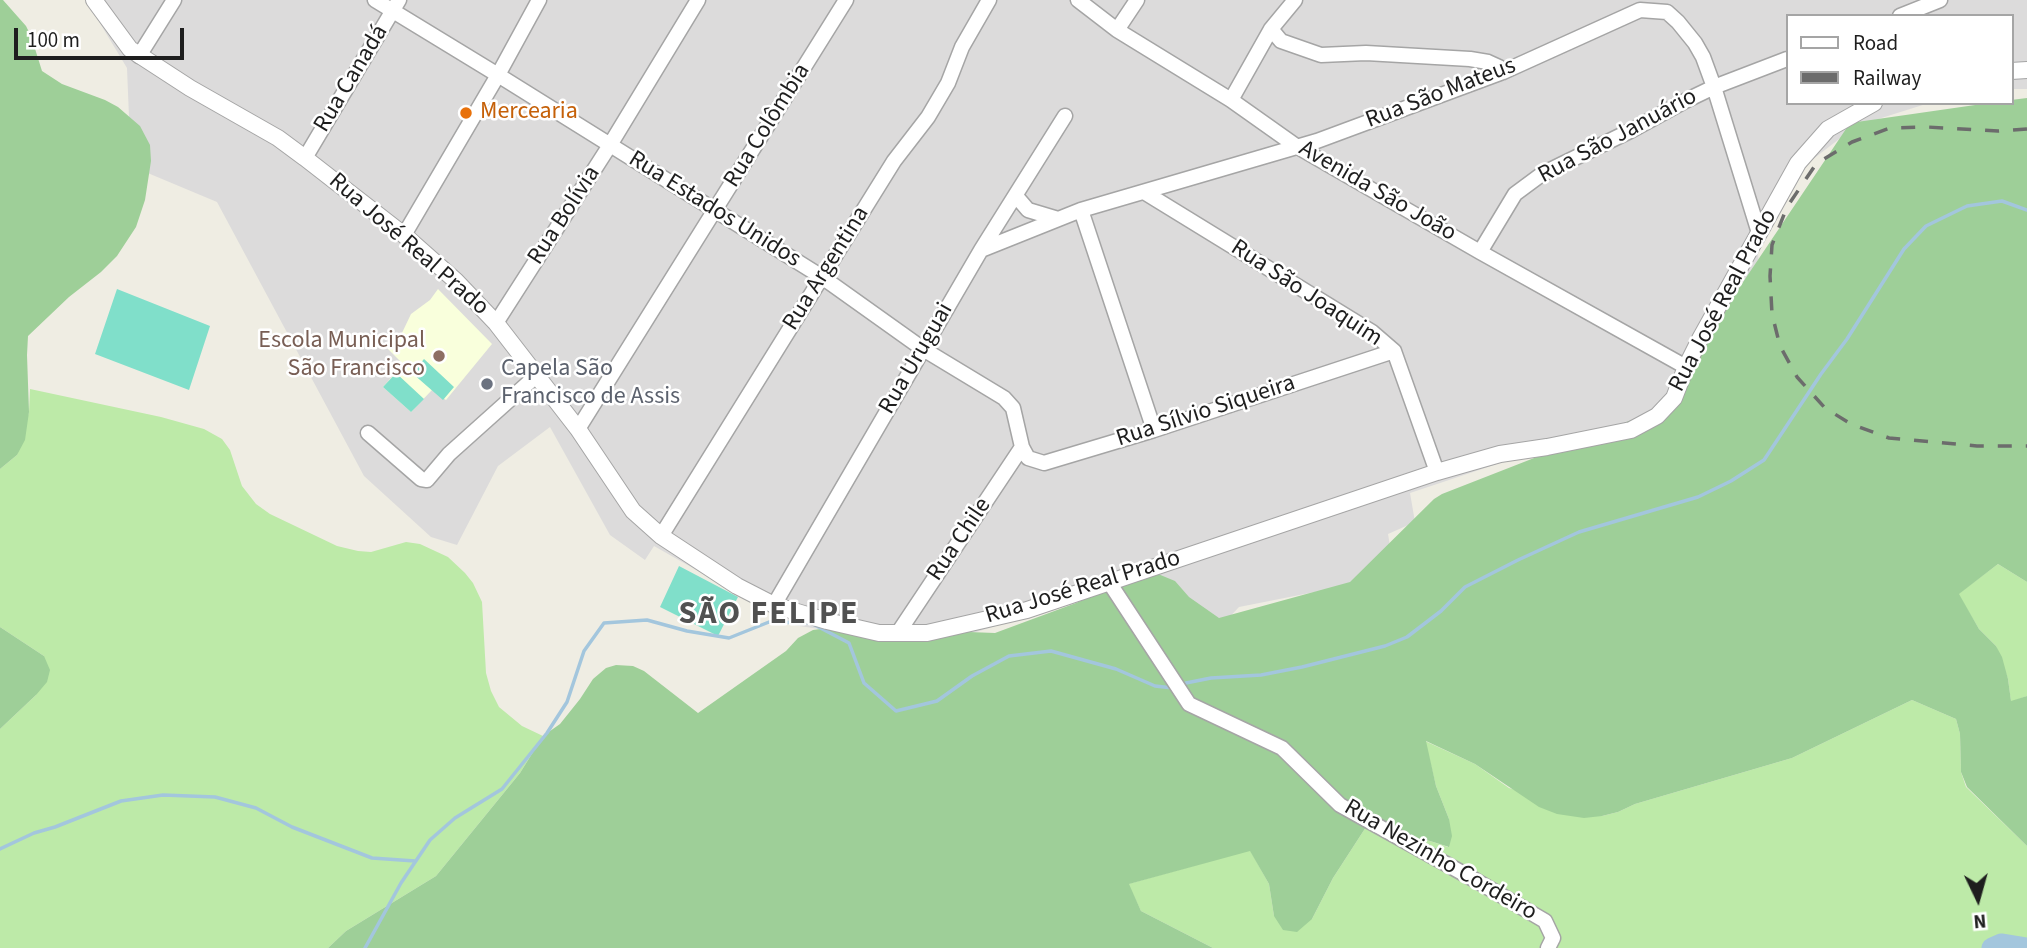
<!DOCTYPE html>
<meta charset="utf-8">
<style>
body{margin:0}
#map{position:relative;width:2027px;height:948px;overflow:hidden;background:#efede3;font-family:"Source Sans 3",sans-serif}
canvas{display:block}
.legend{position:absolute;left:1786px;top:14px;width:228px;height:91px;box-sizing:border-box;background:#fff;border:2px solid #a5a5a5;margin:0;padding:9px 12px;list-style:none;font-size:21px;color:#1e1e1e}
.legend li{display:flex;align-items:center;gap:14px;height:35px}
.legend b{width:35px;border:2px solid #a5a5a5}
.north{position:absolute;left:1943px;top:864px;width:70px;height:70px;-webkit-text-stroke:5px #fff;paint-order:stroke;rotate:175deg;font-size:19px;font-weight:700;line-height:28px;text-align:center;color:#1e1e1e}
.north::after{content:'';display:block;margin:auto;width:24px;height:32px;background:#1e1e1e;clip-path:polygon(50% 0,100% 100%,50% 72%,0 100%)}
.scale{position:absolute;left:14px;top:28px;width:170px;height:32px;box-sizing:border-box;border:4px solid #1e1e1e;border-top:0;padding-left:9px;font-size:21px;line-height:24px;white-space:nowrap;color:#1e1e1e;-webkit-text-stroke:5px #fff;paint-order:stroke}
</style>
<div id="map">
<canvas width="2027" height="948"></canvas>
<ul class="legend">
<li><b style="height:9px;background:#fff"></b>Road</li>
<li><b style="height:9px;background:#6c6c6c"></b>Railway</li>
</ul>
<div class="north">N</div>
<div class="scale">100 m</div>
</div>
<script>
const ctx = document.querySelector('canvas').getContext('2d');
ctx.lineJoin = 'round';
function paint(path, color) {
  ctx.fillStyle = color;
  ctx.fill(path, 'evenodd');
}
function poly(rows) {
  const path = new Path2D();
  for (const r of rows) {
    path.moveTo(r[0], r[1]);
    for (let i = 2; i < r.length; i += 2) path.lineTo(r[i], r[i + 1]);
  }
  return path;
}
function strokePath(path, color, width, dash) {
  ctx.strokeStyle = color;
  ctx.lineWidth = width;
  ctx.lineCap = dash ? 'butt' : 'round';
  ctx.setLineDash(dash || []);
  ctx.stroke(path);
}
function drawText(font, color, halo, rows, align = 'center') {
  ctx.font = font + ' "Source Sans 3",sans-serif';
  ctx.lineWidth = 5;
  ctx.setLineDash([]);
  ctx.textBaseline = 'middle';
  ctx.strokeStyle = halo;
  ctx.fillStyle = color;
  for (const [text, x, y, turn = 0] of rows) {
    ctx.save();
    ctx.translate(x, y);
    ctx.rotate((+turn || 0) * Math.PI / 180);
    ctx.textAlign = isNaN(turn) ? turn : align;
    if (halo) ctx.strokeText(text, 0, 0);
    ctx.fillText(text, 0, 0);
    ctx.restore();
  }
}
paint(poly([
 [86,0,2027,0,2027,89,2011,89,2011,16,1787,16,1787,103,1929,103,1856,126,1808,163,1758,254,1769,349,1667,427,1512,459,1410,493,1415,522,1388,534,1400,608,1335,588,1239,607,1224,623,1128,585,931,646,793,625,654,546,645,560,610,535,550,427,498,466,457,545,431,537,364,476,217,202,131,166,127,68]
]), '#dcdbdb');
paint(poly([
 [438,289,492,344,446,400,432,390,411,412,383,387,403,364,387,348,401,335,411,314,430,300]
]), '#f9ffdc');
paint(poly([
 [30,389,161,417,204,429,222,439,230,450,242,486,256,504,270,514,337,546,358,551,371,552,406,542,420,544,448,557,465,573,473,583,482,602,486,673,491,691,499,707,522,726,543,736,520,773,436,876,346,931,328,948,0,948,0,729,36,695,44,656,0,627,0,469,17,455,29,412],
 [1998,564,2027,582,2027,696,2011,702,2008,679,1996,646,1979,629,1958,594],
 [1912,700,1956,719,1960,734,1961,772,1966,787,2027,846,2027,944,2015,948,1213,948,1141,911,1128,884,1250,850,1269,884,1274,916,1312,919,1333,878,1366,827,1430,841,1448,847,1449,819,1436,786,1425,741,1475,764,1509,788,1602,816,1618,812,1635,804,1792,758]
]), '#bdeaa8');
paint(poly([
 [0,0,3,0,26,26,31,36,42,71,62,84,105,100,118,107,140,126,150,145,151,161,145,200,136,227,117,256,101,272,69,297,28,336,27,355,29,412,25,440,17,455,0,469],
 [2027,98,2027,582,1998,564,1959,594,1979,629,1996,646,2002,657,2008,679,2011,701,2027,696,2027,846,1967,787,1961,772,1960,734,1956,719,1912,700,1792,758,1635,804,1618,812,1602,816,1584,818,1557,814,1539,807,1475,764,1426,741,1436,786,1449,819,1452,836,1449,847,1430,841,1366,827,1333,878,1312,919,1297,932,1283,930,1274,916,1269,884,1250,851,1129,884,1141,911,1213,948,328,948,346,931,436,876,520,773,543,736,560,724,580,699,593,679,606,668,616,665,633,666,644,671,698,713,786,651,798,638,813,630,835,627,995,633,1076,603,1119,584,1158,574,1175,581,1189,597,1219,618,1350,582,1434,499,1442,494,1657,410,1850,123,1989,103,2011,103,2011,100],
 [0,627,44,656,50,670,47,682,36,695,0,729]
]), '#9ecf98');
paint(poly([
 [117,289,210,326,189,390,95,354],
 [424,359,454,387,443,400,412,373],
 [396,373,424,399,411,412,383,387],
 [679,566,738,597,718,636,660,607]
]), '#80dfca');
strokePath(poly([
 [1186,683,1211,678,1261,675,1302,667,1385,646,1407,637,1441,611,1465,587,1518,560,1579,532,1698,497,1731,481,1764,460,1821,374,1847,339,1904,249,1926,226,1967,206,2002,201,2027,210],
 [0,849,34,833,55,827,121,801,163,795,215,797,256,808,292,827,372,858,415,861],
 [365,948,401,883,430,840,455,818,502,789,547,733,567,702,584,651,604,623,647,620,687,631,729,638,769,622,811,623,849,643,864,683,896,711,937,701,972,676,1009,656,1051,651,1116,669,1155,686,1173,688]
]), '#a3c6dd', 3.5);
strokePath(poly([
 [1992,948,2001,944,2027,948]
]), '#a3c6dd', 21);
const minor = poly([
 [375,0,498,75,822,277,923,349,1004,398,1013,408,1022,447,1028,458,1044,463,1154,430,1394,351],
 [1078,0,1117,30,1231,100,1296,146,1480,252,1686,367],
 [1900,16,1940,0],
 [1271,29,1281,41,1321,55,1366,53,1470,59,1488,62,1499,67,1503,72],
 [1117,30,1137,0],
 [139,56,174,0],
 [1231,100,1271,29,1295,0],
 [305,158,399,0],
 [1144,192,1372,332,1394,351,1437,472],
 [1016,196,1028,210,1058,219],
 [1081,210,1154,430],
 [404,235,498,75,539,0],
 [981,250,1081,210,1317,141,1503,72,1640,10,1667,12,1678,22,1695,43,1703,57,1714,87,1759,233],
 [1480,252,1515,194,1542,174,1632,130,1685,101,1714,87,1787,59],
 [496,323,610,145,698,0],
 [578,429,846,0],
 [368,433,421,479,427,480,449,454,536,376],
 [661,536,894,161,928,117,948,83,962,47,989,0],
 [1109,582,1189,704,1282,748,1340,805,1475,880,1545,921,1553,938,1548,948],
 [774,605,981,250,1065,116],
 [898,633,1022,447]
]);
const tertiary = poly([
 [94,0,130,49,190,88,278,138,305,158,404,235,456,281,496,323,578,429,633,511,661,536,737,586,774,605,827,621,879,633,927,633,1027,610,1437,472,1500,454,1547,447,1631,430,1657,416,1674,398,1686,367,1700,339,1798,163,1828,129,1874,103],
 [2011,71,2027,70]
]);
strokePath(minor, '#a5a5a5', 17);
strokePath(tertiary, '#a5a5a5', 18);
strokePath(minor, '#fff', 14);
strokePath(tertiary, '#fff', 16);
strokePath(poly([
 [2027,129,1998,131,1927,127,1890,128,1852,142,1816,164,1787,207,1772,245,1770,276,1772,314,1780,346,1797,377,1825,408,1851,424,1889,438,1977,446,2027,446]
]), '#6c6c6c', 3.5, [14, 14]);
for (const [x, y, r, color] of [
 [466,113,7,"#e8710a"],
 [439,356,7,"#8d6e63"],
 [487,384,7,"#6b7280"]
]) {
  const dot = new Path2D();
  dot.arc(x, y, r, 0, 2 * Math.PI);
  ctx.fillStyle = color;
  ctx.fill(dot);
  strokePath(dot, '#fff', 2.5);
}
drawText('24px', '#1e1e1e', '#fff', [
 ["Rua Canadá",352,79,-59],
 ["Rua São Mateus",1441,94,-21],
 ["Rua Colômbia",768,126,-58],
 ["Rua São Januário",1618,137,-28],
 ["Avenida São João",1377,192,30],
 ["Rua Estados Unidos",714,210,32],
 ["Rua Bolívia",565,216,-57],
 ["Rua José Real Prado",408,245,41],
 ["Rua Argentina",827,269,-58],
 ["Rua São Joaquim",1306,294,33],
 ["Rua José Real Prado",1724,301,-62],
 ["Rua Uruguai",917,359,-60],
 ["Rua Sílvio Siqueira",1206,412,-18],
 ["Rua Chile",960,540,-56],
 ["Rua José Real Prado",1083,588,-17],
 ["Rua Nezinho Cordeiro",1440,861,30]
]);
drawText('24px', '#c56008', '#fff', [
 ["Mercearia",480,113]
], 'left');
drawText('24px', '#785e54', '#fff', [
 ["Escola Municipal",425,342],
 ["São Francisco",425,370]
], 'right');
drawText('24px', '#5b616d', '#fff', [
 ["Capela São",501,370],
 ["Francisco de Assis",501,398]
], 'left');
ctx.letterSpacing = '2px';
drawText('bold 32px', '#515151', '#fff', [
 ["SÃO FELIPE",769,616]
]);
ctx.letterSpacing = '0px';
</script>
